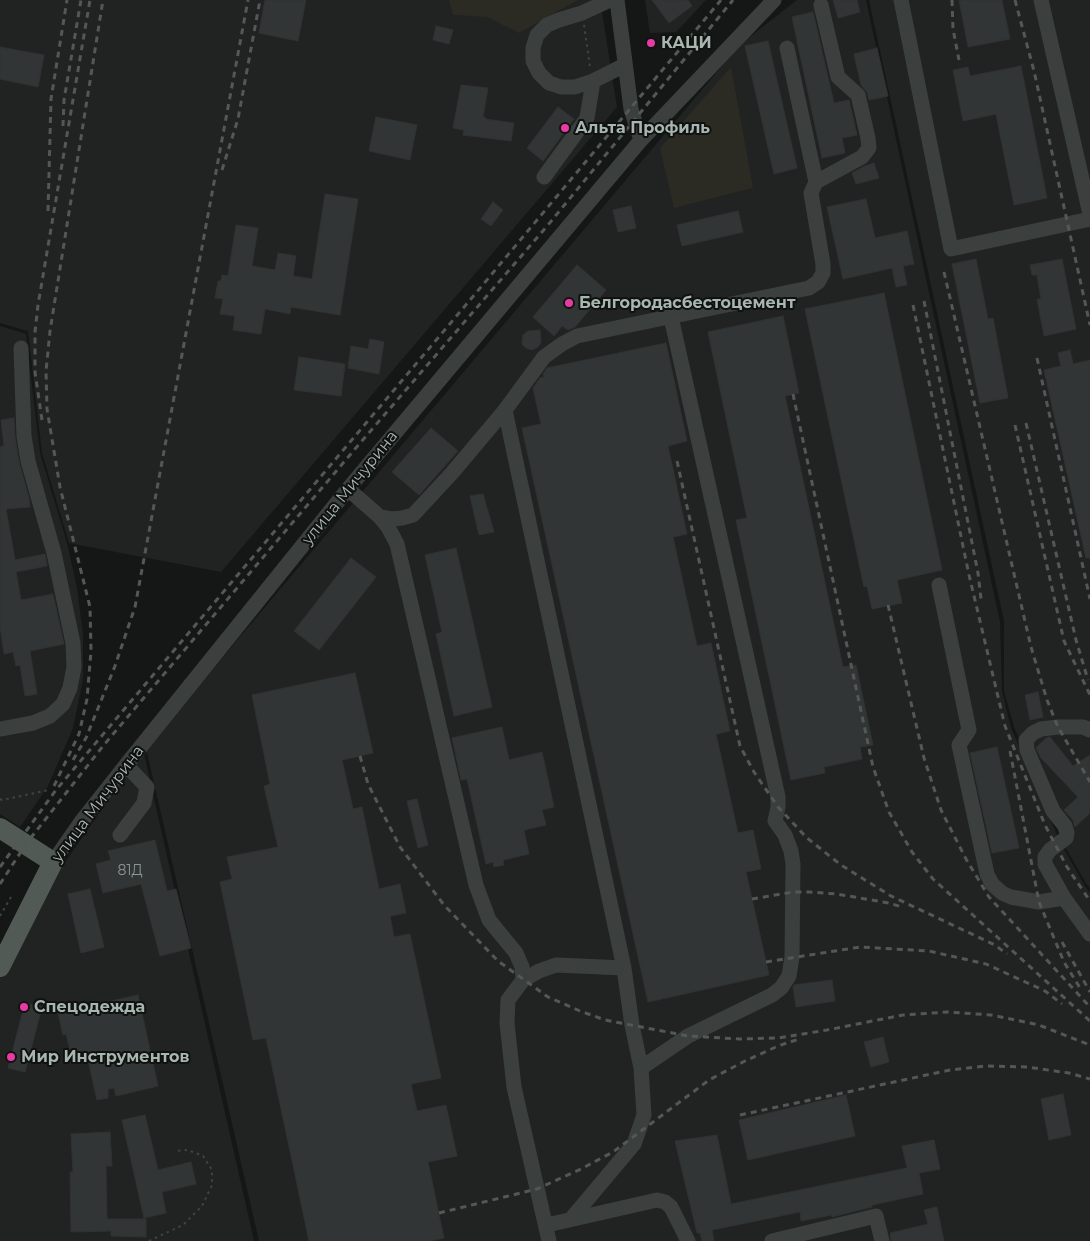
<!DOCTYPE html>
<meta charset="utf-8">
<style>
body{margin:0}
canvas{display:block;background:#151616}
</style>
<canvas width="1090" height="1241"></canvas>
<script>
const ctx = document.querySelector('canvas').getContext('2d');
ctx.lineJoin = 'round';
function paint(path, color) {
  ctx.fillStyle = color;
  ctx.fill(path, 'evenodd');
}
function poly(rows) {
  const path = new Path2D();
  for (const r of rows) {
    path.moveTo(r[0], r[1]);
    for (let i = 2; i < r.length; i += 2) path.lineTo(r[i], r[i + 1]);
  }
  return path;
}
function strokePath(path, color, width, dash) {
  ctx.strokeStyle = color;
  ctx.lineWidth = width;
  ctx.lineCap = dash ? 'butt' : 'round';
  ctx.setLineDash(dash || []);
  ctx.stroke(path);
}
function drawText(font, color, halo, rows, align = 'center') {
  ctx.font = font + ' Montserrat,sans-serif';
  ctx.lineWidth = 4;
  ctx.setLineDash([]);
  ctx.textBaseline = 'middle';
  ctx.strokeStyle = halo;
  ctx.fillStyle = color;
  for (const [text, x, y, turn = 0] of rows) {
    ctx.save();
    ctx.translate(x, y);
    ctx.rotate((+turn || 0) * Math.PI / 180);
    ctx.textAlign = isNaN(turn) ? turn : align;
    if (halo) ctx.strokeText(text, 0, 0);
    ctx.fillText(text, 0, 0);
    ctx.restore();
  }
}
paint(poly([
 [0,0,600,0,617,107,221,572,69,543,42,453,28,331,0,323],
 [645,0,706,0,676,32,650,33],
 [797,0,866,0,1000,622,1002,691,1011,728,1060,842,1084,885,1090,893,1090,1241,259,1241,146,748,723,65,746,40],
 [869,0,1090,0,1090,888,1086,883,1063,843,1014,727,1004,691,1004,621],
 [0,326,26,334,40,453,67,543,77,588,83,635,83,679,73,728,48,786,20,827,0,814],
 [143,750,254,1241,0,1241,0,978,59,871]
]), '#212323');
paint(poly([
 [449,0,578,0,519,33,487,17,453,15],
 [731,67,753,188,674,208,660,148]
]), '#2b2a23');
const building = poly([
 [265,0,306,0,298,41,259,33,265,0],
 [652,0,688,0,692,6,669,23,652,0],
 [833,0,857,0,860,12,838,18,833,0],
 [959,0,1002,0,1010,39,968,47,959,0],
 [813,12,834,103,849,100,857,135,842,138,845,153,822,158,792,17,813,12],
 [436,26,453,30,449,44,433,40,436,26],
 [768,41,797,168,774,174,745,46,768,41],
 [0,47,44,55,38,87,0,79,0,47],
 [877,48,888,96,869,100,867,92,861,85,854,54,877,48],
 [1021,66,1047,198,1014,205,996,114,963,121,953,70,968,67,970,76,1021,66],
 [461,85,488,88,483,117,486,118,485,119,514,123,511,141,463,135,464,130,453,128,461,85],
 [558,107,574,119,543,161,527,148,558,107],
 [376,117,417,125,410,160,369,151,376,117],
 [874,163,879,178,856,184,852,173,865,166,874,163],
 [325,194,358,199,340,315,291,307,290,314,265,309,261,334,233,330,235,316,220,314,223,299,215,298,218,281,221,281,222,275,228,276,236,225,258,228,252,266,275,270,278,253,296,256,293,276,312,279,325,194],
 [866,199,875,238,907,231,914,264,903,266,907,285,896,287,892,268,843,279,827,207,866,199],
 [493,202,503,210,491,226,481,219,493,202],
 [631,206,636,228,618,232,613,210,631,206],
 [738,211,743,232,682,246,677,225,738,211],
 [976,259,988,319,993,318,1008,398,980,403,952,264,976,259],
 [1062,259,1076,329,1044,336,1037,299,1041,299,1037,275,1032,275,1030,265,1062,259],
 [577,265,606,290,575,327,568,330,562,326,554,336,533,317,577,265],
 [884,293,942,570,897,580,902,603,872,609,867,586,864,587,805,309,884,293],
 [783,316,799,393,785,396,843,667,856,665,873,745,860,747,862,759,824,767,825,773,791,780,736,520,747,518,708,332,783,316],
 [540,330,541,342,538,347,532,350,526,348,522,344,523,335,528,331,540,330],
 [370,339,384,342,379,374,348,368,351,346,368,349,370,339],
 [666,343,687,441,668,446,687,534,673,537,697,646,711,643,730,731,716,734,738,833,753,830,761,869,746,872,769,975,648,1002,522,428,541,424,533,388,540,378,544,377,543,374,547,368,666,343],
 [1070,350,1073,364,1090,360,1090,558,1086,558,1044,370,1061,366,1058,353,1070,350],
 [299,357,345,364,341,396,294,390,299,357],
 [14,418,15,437,19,462,29,498,30,507,6,509,15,560,45,554,47,566,16,572,21,600,53,594,64,644,30,651,37,694,25,696,20,665,16,666,13,652,4,654,0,627,0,447,4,446,1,420,14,418],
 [431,428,458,451,419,495,392,472,431,428],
 [483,494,494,532,479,535,470,496,483,494],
 [456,548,492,707,454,716,436,634,442,632,425,555,456,548],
 [351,558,376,577,319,650,294,631,351,558],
 [355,673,373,753,342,760,353,809,362,807,379,889,400,884,406,913,390,916,394,937,410,934,441,1078,411,1084,417,1111,446,1105,457,1156,428,1162,444,1238,430,1241,309,1241,266,1038,253,1040,220,882,232,879,227,857,278,847,264,786,270,784,252,695,355,673],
 [1038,692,1043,717,1030,720,1025,695,1038,692],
 [502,727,509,760,542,752,554,807,542,810,546,825,524,830,529,854,503,860,504,865,494,867,493,862,486,864,467,779,461,780,452,738,502,727],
 [1050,737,1073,766,1090,755,1090,813,1075,827,1073,820,1064,810,1078,797,1041,758,1036,748,1046,738,1050,737],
 [997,747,1019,848,992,853,970,753,997,747],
 [417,799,428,845,418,848,407,801,417,799],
 [155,840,167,891,176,889,191,948,160,956,141,884,103,893,96,864,111,860,108,851,155,840],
 [90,889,104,947,81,953,68,894,90,889],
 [832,980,835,1001,796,1007,793,987,794,985,832,980],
 [138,995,158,1086,116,1096,114,1088,108,1089,108,1098,97,1100,86,1051,71,1054,66,1034,63,1035,58,1013,138,995],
 [25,1003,42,1007,25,1072,8,1068,25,1003],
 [883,1037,889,1062,871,1067,864,1042,883,1037],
 [1063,1094,1071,1135,1049,1140,1041,1099,1063,1094],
 [846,1095,855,1136,748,1160,739,1120,846,1095],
 [145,1115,158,1170,191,1162,196,1184,162,1192,166,1213,144,1218,122,1120,145,1115],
 [110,1132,112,1166,106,1166,107,1219,146,1219,146,1237,111,1236,111,1231,71,1232,70,1172,73,1172,71,1134,110,1132],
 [717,1135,731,1204,907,1168,902,1146,934,1140,940,1169,919,1173,923,1194,872,1205,872,1207,832,1217,832,1215,801,1221,800,1212,712,1230,714,1241,702,1241,700,1233,697,1233,675,1141,717,1135],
 [937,1207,944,1241,891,1241,890,1233,928,1224,924,1210,937,1207]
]);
paint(building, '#323535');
strokePath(building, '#2f3231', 1);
strokePath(poly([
 [584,25,590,67],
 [0,799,2,800,49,790],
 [0,916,11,897],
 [149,1241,183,1225,202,1206,212,1185,212,1170,203,1156,188,1150,176,1151]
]), '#3e4441', 2, [2.5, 4]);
strokePath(poly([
 [610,0,582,13,559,20,547,25,537,35,533,48,533,61,539,73,549,83,561,87,575,87,593,81,625,65],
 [901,0,951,249,1090,219],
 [1041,0,1090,214],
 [787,48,816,182],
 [641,140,774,0],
 [544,177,587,118,593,81],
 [348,489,380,517,388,527,397,544,476,885,489,920,516,953,522,967,523,980],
 [380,517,392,519,402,518,413,515,452,473,505,410],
 [939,585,969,730,959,745,987,874,992,884,1002,893,1011,897,1039,902,1064,898,1090,934],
 [0,729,33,723,50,716,63,704,70,688,74,667,73,643,54,553,28,461,24,436,21,348],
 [120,835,144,803,147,787,126,765],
 [53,862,81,822,126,765,348,489,641,140,631,109,617,0],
 [1064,898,1045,864,1045,857,1050,850,1066,838,1067,833,1065,826,1053,811,1027,750,1026,740,1033,733,1041,729,1058,727,1083,727,1090,730],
 [641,1068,688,1036,772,995,781,988,789,976,792,957,793,864,791,851,785,835,775,821,778,807,778,797,671,317],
 [571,1219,634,1144,644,1115,641,1068,632,1025,624,968,505,410,544,357,562,344,577,336,809,288,818,282,823,273,823,264,811,193,816,182,862,157,869,148,868,138,858,95,838,77,821,5],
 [547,1225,657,1200,665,1202,671,1207,688,1241],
 [549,1241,514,1087,507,1023,508,1000,523,980,539,971,556,965,624,968],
 [772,1241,876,1216,882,1241]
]), '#3b403e', 15);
strokePath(poly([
 [0,828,53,862,0,967]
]), '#525a56', 20);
strokePath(poly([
 [952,0,953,29,959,60],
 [1015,0,1034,71,1090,325],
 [63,126,64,100,81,0],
 [222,170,238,119,260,0],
 [48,211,51,99,67,0],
 [944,272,1031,647,1047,700,1058,727,1090,782],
 [924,301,978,573,981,599],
 [913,305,969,575,1005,726,1045,825,1067,867,1090,901],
 [1037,358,1090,599],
 [793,394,873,767,889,812,912,852,933,879,1090,1021],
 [42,420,35,372,35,332,38,305,90,0],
 [1026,423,1076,640,1088,680],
 [1015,425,1064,641,1090,695],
 [677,461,740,746,754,772,778,807,807,838,841,865,891,896,995,945,1007,954],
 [888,605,924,758,941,810,966,859,989,897,1090,1007],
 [1010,751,1039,902,1064,962,1080,988],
 [360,756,368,784,400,847,444,905,498,961,548,997,580,1011,605,1020,688,1036,740,1039,778,1038,827,1030,903,1015,948,1012,991,1015,1039,1025,1090,1045],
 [73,760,86,738,115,666,135,607,248,0],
 [54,786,79,734,87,699,91,651,90,607,60,487,47,409,46,371,50,331,103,0],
 [0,867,56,790,481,287,721,0],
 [0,884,26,844,103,746,355,449,548,225,733,0],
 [752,899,793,892,809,892,837,894,889,903,902,907],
 [1062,942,1090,992],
 [766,962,860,947,929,951,986,964,1045,991,1062,1004],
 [740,1115,950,1070,986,1066,1027,1067,1069,1073,1090,1079],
 [439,1213,537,1189,581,1169,613,1152,709,1080,743,1062,778,1046,799,1039]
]), '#515855', 3, [6, 5]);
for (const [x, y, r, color] of [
 [651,43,5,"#e93aa3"],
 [565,128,5,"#e93aa3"],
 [569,303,5,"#e93aa3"],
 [24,1007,5,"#e93aa3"],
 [11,1057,5,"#e93aa3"]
]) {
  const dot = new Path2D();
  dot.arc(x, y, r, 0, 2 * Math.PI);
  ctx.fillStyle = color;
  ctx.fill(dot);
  strokePath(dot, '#101111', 2);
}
drawText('14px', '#8a9690', null, [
 ["81Д",130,871]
]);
drawText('bold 16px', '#a7b6ae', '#101111', [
 ["КАЦИ",661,43],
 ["Альта Профиль",575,128],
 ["Белгородасбестоцемент",579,303],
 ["Спецодежда",34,1007],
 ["Мир Инструментов",21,1057]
], 'left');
drawText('16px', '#a7b6ae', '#101111', [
 ["улица Мичурина",350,488,-51],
 ["улица Мичурина",98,804,-53]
]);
</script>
